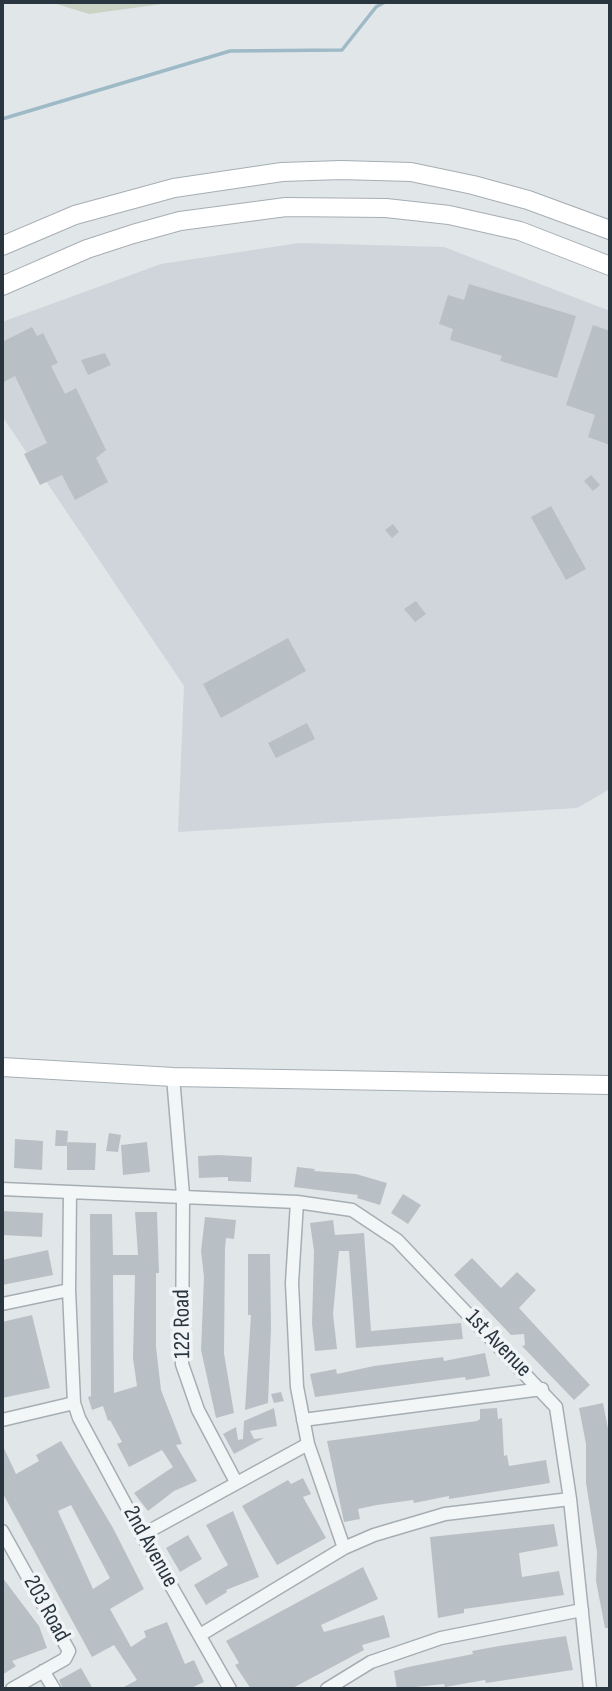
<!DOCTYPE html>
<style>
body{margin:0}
#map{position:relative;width:612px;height:1691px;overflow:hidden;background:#e1e6e9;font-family:"Sofia Sans Condensed",sans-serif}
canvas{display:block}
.frame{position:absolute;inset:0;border:4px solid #2a363f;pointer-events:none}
</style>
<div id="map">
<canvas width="612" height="1691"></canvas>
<div class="frame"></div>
</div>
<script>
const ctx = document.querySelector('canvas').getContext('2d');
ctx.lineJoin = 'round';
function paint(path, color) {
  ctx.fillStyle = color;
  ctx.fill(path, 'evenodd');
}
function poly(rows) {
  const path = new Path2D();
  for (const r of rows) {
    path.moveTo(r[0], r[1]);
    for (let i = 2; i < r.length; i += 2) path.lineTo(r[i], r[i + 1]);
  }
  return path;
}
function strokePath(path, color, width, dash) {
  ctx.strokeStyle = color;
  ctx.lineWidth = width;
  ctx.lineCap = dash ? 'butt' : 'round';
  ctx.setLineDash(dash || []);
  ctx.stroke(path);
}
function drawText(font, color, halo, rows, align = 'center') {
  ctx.font = font + ' "Sofia Sans Condensed",sans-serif';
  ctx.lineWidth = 7;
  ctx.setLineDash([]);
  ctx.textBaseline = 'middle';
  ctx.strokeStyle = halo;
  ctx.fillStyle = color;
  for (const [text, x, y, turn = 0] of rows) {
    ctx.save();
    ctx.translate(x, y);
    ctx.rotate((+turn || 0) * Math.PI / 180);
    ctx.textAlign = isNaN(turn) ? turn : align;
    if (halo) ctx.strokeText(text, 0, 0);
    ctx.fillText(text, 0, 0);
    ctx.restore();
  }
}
paint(poly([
 [299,243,444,247,610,311,610,789,577,808,178,832,184,686,2,416,2,322,161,264]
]), '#cfd5db');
paint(poly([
 [50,2,177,2,89,14]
]), '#cad2c3');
strokePath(poly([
 [2,119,230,51,342,50,376,7,385,2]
]), '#9ebac6', 3.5);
paint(poly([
 [469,284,576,316,557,378,500,361,502,356,450,340,453,329,439,324,448,295,464,300],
 [593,325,610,331,610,445,588,437,595,415,566,405],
 [32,327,37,336,43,333,58,363,51,366,65,394,76,388,106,450,96,458,108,482,75,500,62,475,40,485,24,454,47,443,15,376,2,383,2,342],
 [105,353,111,365,88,375,81,360],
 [591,475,600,485,593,491,584,481],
 [551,506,586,569,566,580,531,517],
 [393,524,399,532,392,538,385,530],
 [416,601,426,614,415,622,404,609],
 [288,638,306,671,221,718,203,684],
 [307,723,315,739,276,758,268,743],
 [56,1130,68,1131,67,1146,55,1146],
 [109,1133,121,1135,118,1152,106,1151],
 [15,1139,43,1141,42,1170,14,1168],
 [67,1142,96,1143,95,1170,67,1170],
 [147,1142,150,1172,123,1175,121,1145],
 [219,1155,252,1157,251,1182,228,1181,228,1177,199,1178,198,1156],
 [297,1167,315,1169,314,1171,356,1174,387,1183,380,1205,357,1198,358,1195,294,1187],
 [403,1194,421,1205,408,1224,391,1213],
 [2,1211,43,1213,42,1237,2,1235],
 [135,1212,157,1212,159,1273,156,1273,156,1347,161,1390,182,1444,176,1445,197,1481,174,1491,148,1511,134,1493,173,1467,162,1450,129,1467,117,1444,122,1442,110,1420,108,1421,103,1406,92,1410,88,1397,91,1396,90,1214,112,1214,113,1255,138,1255],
 [113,1275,135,1275,133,1358,137,1386,114,1393],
 [205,1217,236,1220,234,1239,226,1238,225,1249,224,1353,234,1413,216,1418,201,1350,204,1277,201,1251],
 [333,1220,335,1235,364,1233,371,1331,461,1323,463,1339,356,1348,349,1251,339,1251,333,1314,337,1349,315,1351,312,1324,314,1251,310,1223],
 [48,1250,53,1275,2,1285,2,1260],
 [248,1254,270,1254,271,1329,268,1403,245,1410,251,1315,248,1315],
 [472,1258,501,1288,517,1272,536,1290,519,1308,590,1385,574,1400,522,1346,525,1345,524,1334,511,1335,454,1275],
 [32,1315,50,1388,2,1398,2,1322],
 [485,1353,490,1376,466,1380,465,1377,315,1397,310,1374,336,1369,337,1374,374,1366,443,1357,444,1361],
 [281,1392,284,1401,274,1403,271,1394],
 [603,1403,610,1439,610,1628,605,1628,596,1581,597,1552,586,1483,586,1444,579,1408],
 [274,1408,277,1426,250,1431,254,1439,264,1438,234,1454,223,1434,236,1427,238,1440,243,1439,244,1421],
 [497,1408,498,1419,502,1418,504,1456,507,1455,509,1466,546,1460,550,1483,449,1499,449,1496,414,1503,413,1500,377,1505,358,1509,360,1519,344,1522,327,1441,477,1421,480,1419,480,1409],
 [61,1441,113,1528,144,1589,110,1609,131,1647,146,1637,144,1631,167,1622,185,1664,194,1660,204,1682,189,1689,120,1689,137,1680,114,1645,92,1657,2,1492,2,1444,16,1474,39,1461,36,1455],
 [71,1505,110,1578,93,1589,58,1511],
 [303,1478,311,1494,303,1497,326,1538,277,1565,242,1506,288,1480,291,1484],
 [233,1511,259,1577,226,1590,227,1592,206,1605,194,1585,228,1565,206,1525],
 [554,1524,558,1546,519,1553,522,1577,559,1571,564,1595,464,1609,464,1613,438,1618,430,1537],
 [188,1535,202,1559,180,1572,166,1548],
 [363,1567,378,1599,321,1625,324,1632,384,1615,390,1637,362,1645,364,1650,291,1689,251,1689,235,1665,239,1663,226,1641],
 [2,1577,39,1626,47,1648,12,1661,16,1666,2,1675],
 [566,1636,573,1670,486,1683,485,1680,445,1687,444,1684,397,1689,394,1671,408,1667,473,1654,472,1651,499,1646],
 [81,1668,93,1689,63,1689,59,1680]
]), '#b9c0c5');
const street = poly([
 [173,1077,183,1195,182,1364,198,1410,236,1482],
 [2,1189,297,1202,352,1210,397,1240,556,1407,570,1499,590,1689],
 [70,1192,69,1290,74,1403,79,1418,142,1535,230,1689],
 [297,1202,292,1283,297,1387,308,1444,344,1548],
 [2,1304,69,1290],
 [2,1420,74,1403],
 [303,1420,542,1389],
 [2,1531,69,1651,65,1659,12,1689],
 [142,1535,308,1444],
 [200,1635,344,1548,374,1535,445,1514,570,1499],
 [43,1671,54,1689],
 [327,1689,371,1662,441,1638,582,1610]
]);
const secondary = poly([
 [2,246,75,215,174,188,282,172,341,170,411,172,473,185,528,200,610,230],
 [2,286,87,249,133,234,180,221,286,207,386,208,449,215,520,231,610,266],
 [2,1067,173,1077,610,1085]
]);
strokePath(street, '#a6aeb3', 15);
strokePath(secondary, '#a6aeb3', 20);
strokePath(street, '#f3f6f7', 12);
strokePath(secondary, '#fff', 18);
drawText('23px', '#2a363f', '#f0f4f6', [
 ["122 Road",183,1324,-91],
 ["1st Avenue",498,1344,46],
 ["2nd Avenue",150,1547,61],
 ["203 Road",46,1609,61]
]);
</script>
